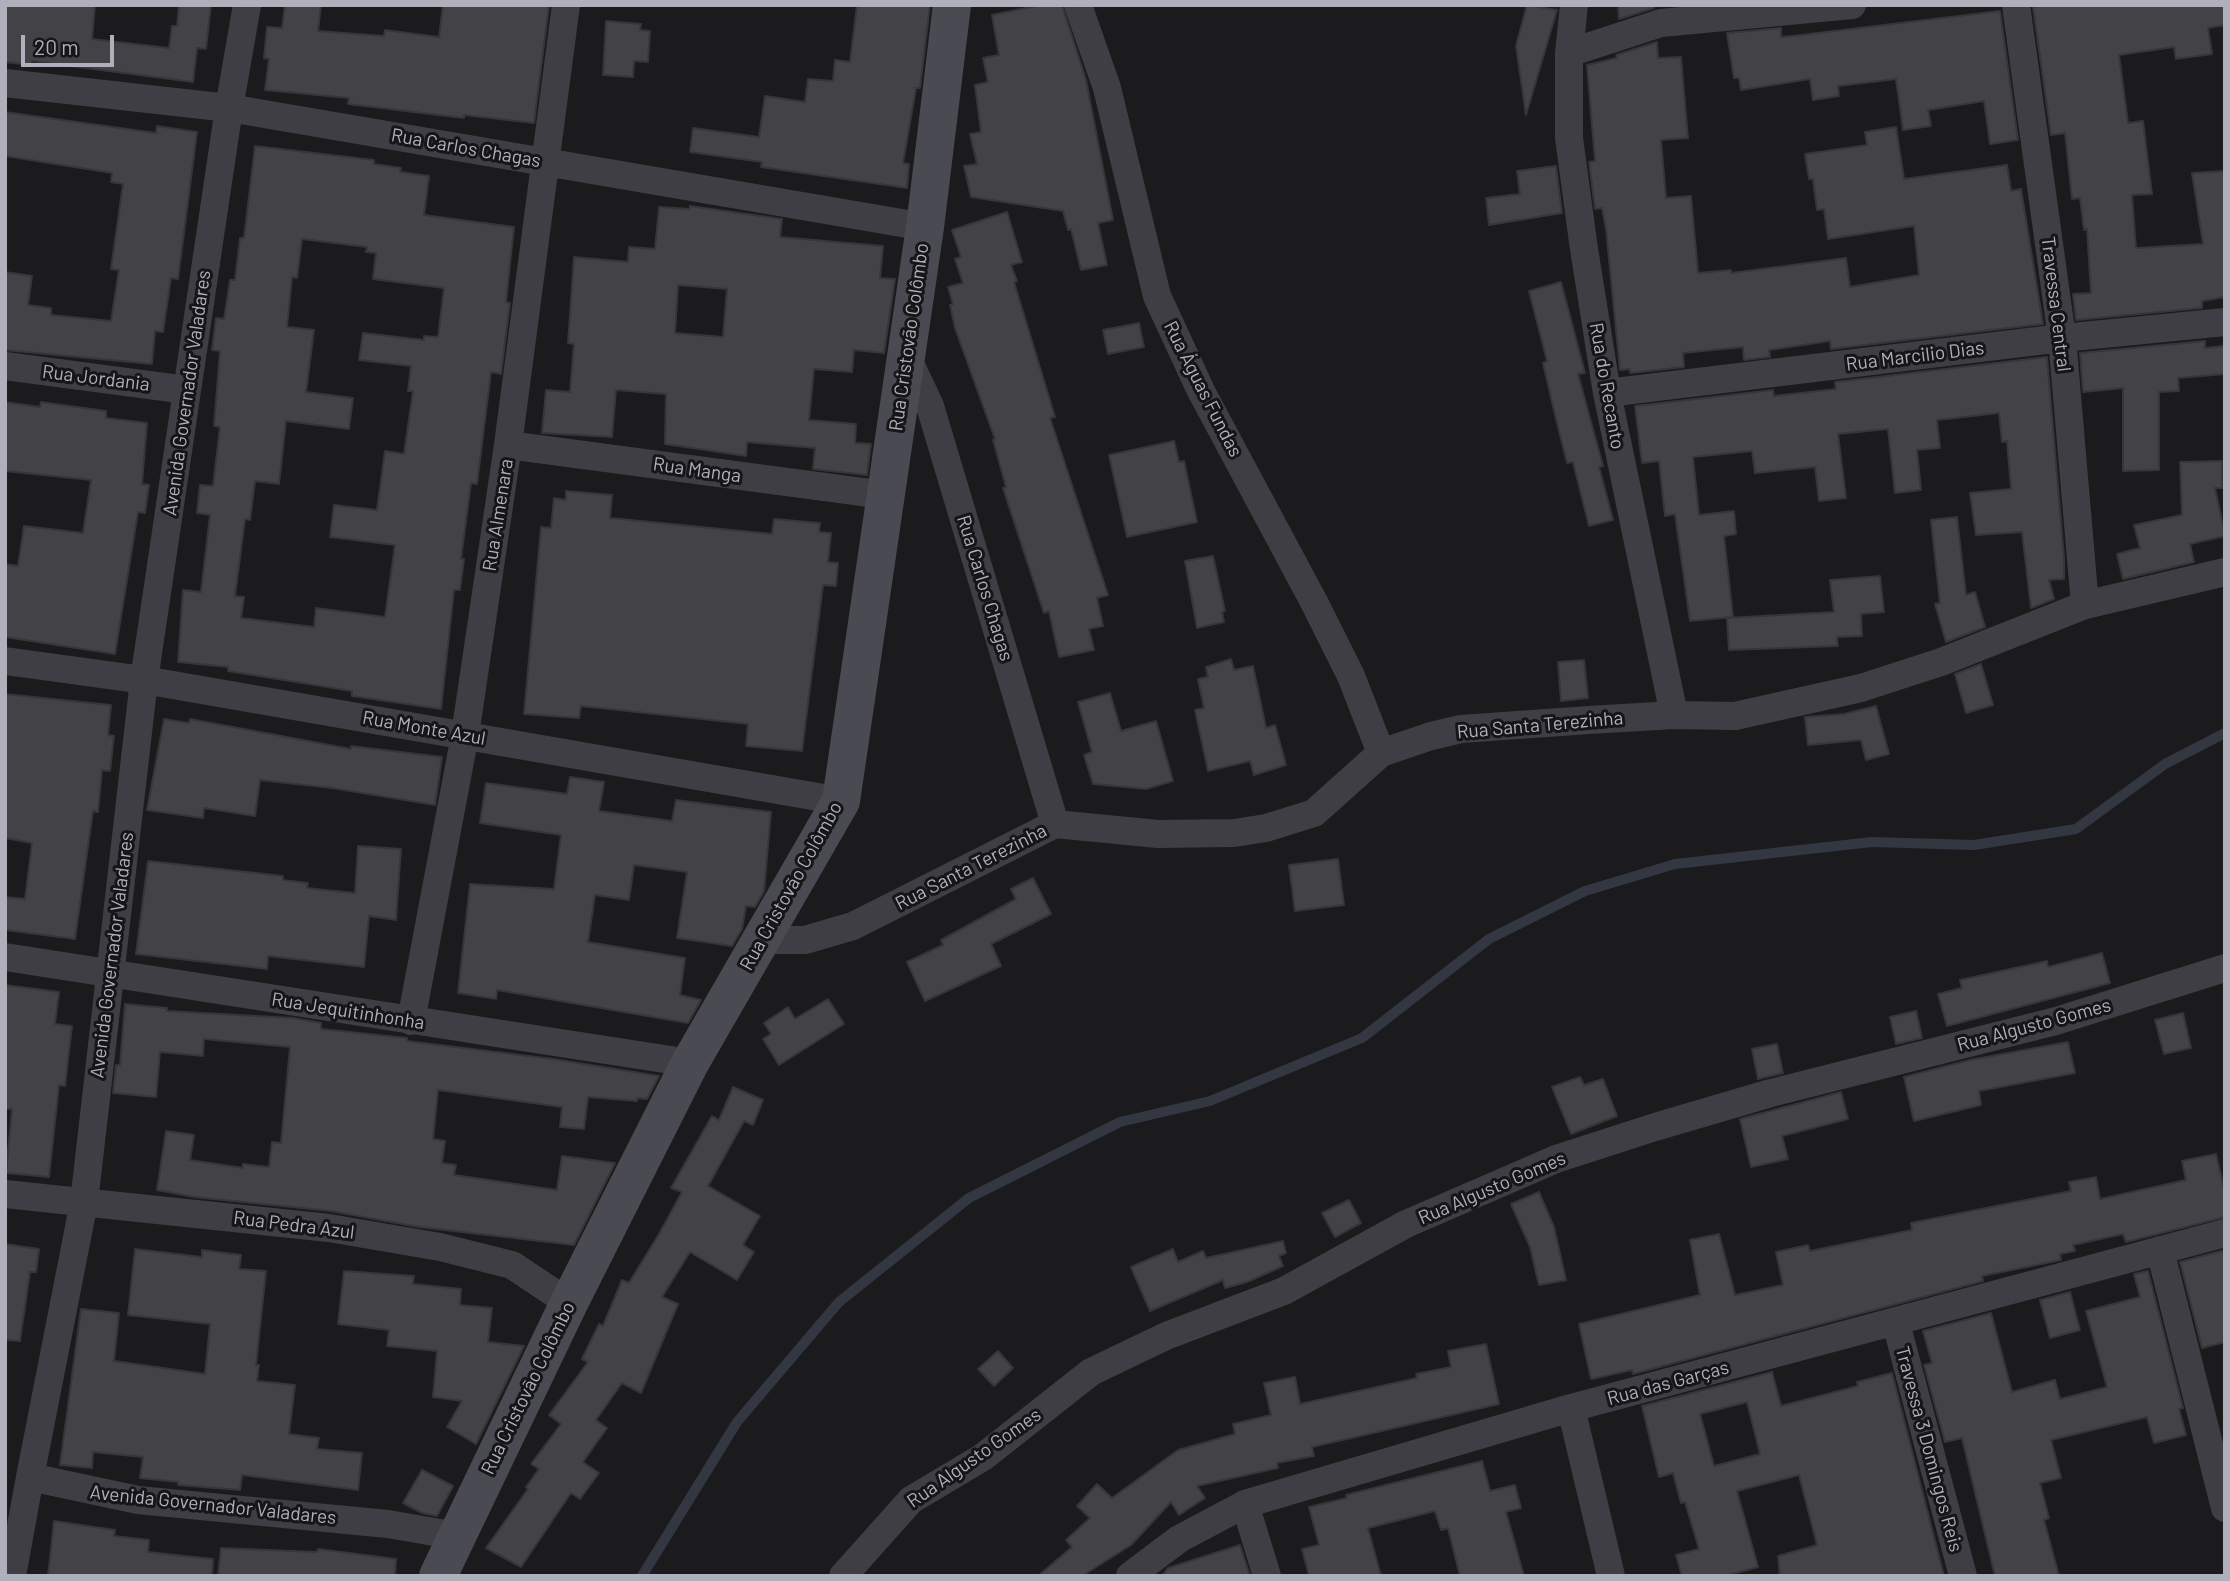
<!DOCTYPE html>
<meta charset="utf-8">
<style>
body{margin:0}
#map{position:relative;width:2230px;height:1581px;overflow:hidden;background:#1b1b1d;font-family:Barlow,sans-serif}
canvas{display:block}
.frame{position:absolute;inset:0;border:7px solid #afb0bb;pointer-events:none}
.scale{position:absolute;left:21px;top:35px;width:93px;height:32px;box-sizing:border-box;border:4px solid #afb0bb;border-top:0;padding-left:9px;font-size:21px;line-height:24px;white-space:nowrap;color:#afb0bb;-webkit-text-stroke:5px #161618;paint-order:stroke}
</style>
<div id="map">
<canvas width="2230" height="1581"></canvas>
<div class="frame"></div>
<div class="scale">20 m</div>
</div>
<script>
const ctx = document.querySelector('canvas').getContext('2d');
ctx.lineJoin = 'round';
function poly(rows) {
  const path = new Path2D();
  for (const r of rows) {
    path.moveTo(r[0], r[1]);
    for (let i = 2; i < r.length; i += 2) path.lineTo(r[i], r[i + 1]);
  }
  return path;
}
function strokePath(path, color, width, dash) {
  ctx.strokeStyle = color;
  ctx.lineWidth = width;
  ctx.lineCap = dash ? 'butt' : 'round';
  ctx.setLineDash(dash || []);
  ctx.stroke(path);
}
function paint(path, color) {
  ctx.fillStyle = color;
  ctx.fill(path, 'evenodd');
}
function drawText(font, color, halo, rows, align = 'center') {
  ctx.font = font + ' Barlow,sans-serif';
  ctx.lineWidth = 6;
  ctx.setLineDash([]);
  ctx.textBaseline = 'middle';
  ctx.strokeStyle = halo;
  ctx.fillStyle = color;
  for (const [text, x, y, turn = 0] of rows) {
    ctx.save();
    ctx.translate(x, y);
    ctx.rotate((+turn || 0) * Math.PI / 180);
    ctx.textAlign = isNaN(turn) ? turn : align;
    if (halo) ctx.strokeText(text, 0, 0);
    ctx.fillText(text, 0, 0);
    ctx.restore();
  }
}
strokePath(poly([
 [642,1576,737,1422,839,1302,969,1198,1120,1122,1210,1101,1362,1038,1489,939,1585,891,1675,864,1872,842,1974,845,2076,829,2165,764,2225,733]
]), '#323741', 10);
const building = poly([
 [5,5,95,5,92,39,169,48,172,26,177,26,179,5,211,5,206,49,197,48,193,82,32,61,31,65,5,62,5,5],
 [285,5,321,5,318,31,384,36,385,30,439,37,443,5,549,5,534,123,464,115,464,118,430,114,348,104,349,98,265,90,269,59,264,58,267,27,282,28,285,5],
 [857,5,930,5,920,88,916,88,903,163,909,164,907,188,761,167,762,162,690,152,693,128,759,137,765,96,805,102,808,79,833,81,835,60,850,62,857,5],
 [1041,5,1062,5,1086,80,1113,220,1098,223,1107,265,1081,270,1071,229,1068,230,1063,211,971,197,964,166,977,164,970,134,981,132,975,85,988,82,983,58,999,55,992,15,1041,5],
 [1527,5,1557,10,1526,115,1516,46,1527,5],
 [1618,5,1654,5,1654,8,1619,19,1618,5],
 [2045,5,2225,5,2225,25,2208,28,2212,54,2176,59,2174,47,2119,55,2128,123,2143,121,2152,194,2132,195,2136,248,2203,244,2192,173,2225,171,2225,297,2202,301,2202,308,2076,320,2073,294,2091,293,2087,229,2084,230,2080,198,2072,199,2065,133,2051,135,2033,7,2045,5],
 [2000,11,2018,140,1990,144,1984,101,1928,110,1931,126,1903,130,1896,79,1838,86,1839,96,1813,100,1810,79,1741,90,1739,78,1734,78,1727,33,1781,28,1781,37,1801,35,2000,11],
 [606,21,641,24,640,30,650,31,648,62,634,61,633,77,603,75,606,21],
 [1657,42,1658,58,1681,57,1688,138,1661,140,1666,198,1691,196,1698,273,1731,270,1731,273,1846,258,1850,287,1919,275,1914,226,1828,239,1824,209,1817,210,1813,179,1809,179,1805,154,1867,145,1865,132,1896,127,1904,179,2007,165,2011,191,2021,189,2043,324,1831,349,1830,341,1769,350,1770,357,1744,360,1743,347,1683,353,1684,367,1630,373,1630,369,1620,370,1606,229,1602,208,1595,209,1589,162,1595,161,1587,65,1617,58,1616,55,1657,42],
 [5,112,156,133,157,126,197,132,178,279,171,278,163,332,155,331,152,364,5,350,5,272,32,276,28,305,51,308,51,315,111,321,119,270,111,269,123,184,111,182,112,173,5,156,5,112],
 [255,146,374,160,374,164,401,168,400,172,429,176,424,215,514,227,506,302,510,303,501,374,491,372,477,484,471,483,461,559,464,559,460,590,454,590,441,709,352,696,352,691,228,671,228,667,178,662,183,590,201,592,210,515,197,513,200,485,213,486,220,427,214,426,220,351,212,350,216,318,224,319,230,280,235,280,240,238,244,238,255,146],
 [302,239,367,247,366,252,376,253,373,279,444,288,438,337,424,336,424,340,363,333,359,360,411,366,408,391,413,391,404,454,385,451,377,510,334,505,330,537,395,545,385,617,316,608,314,627,241,618,244,597,235,596,245,519,250,520,255,481,279,484,286,421,349,429,353,398,306,392,314,330,287,327,292,277,297,278,302,239],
 [1556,166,1562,213,1489,225,1486,198,1520,194,1517,171,1556,166],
 [690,206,782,219,780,237,883,246,880,278,895,279,884,353,854,350,852,372,814,369,809,420,856,424,855,443,871,444,867,475,813,469,815,448,747,442,746,456,665,444,666,394,616,390,612,437,542,433,546,390,570,392,574,344,568,343,574,257,628,262,629,247,655,249,659,207,690,209,690,206],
 [678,285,727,289,723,337,675,333,678,285],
 [1007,212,1022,262,1011,265,1017,281,1014,282,1055,417,1050,418,1108,595,1097,598,1103,626,1089,629,1094,650,1059,657,1049,611,1044,613,1003,488,1006,487,993,440,995,439,955,328,950,305,953,304,948,287,963,283,955,259,961,257,952,230,1007,212],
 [1561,282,1585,373,1578,374,1603,466,1599,467,1613,520,1589,526,1573,462,1567,463,1556,419,1543,363,1547,361,1529,291,1561,282],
 [1139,323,1144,347,1108,354,1103,330,1139,323],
 [2205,341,2205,348,2225,346,2225,374,2178,378,2179,391,2159,392,2159,470,2123,471,2123,388,2083,392,2080,353,2205,341],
 [2047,357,2064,558,2064,579,2049,580,2054,599,2031,608,2022,532,1976,535,1970,493,2011,489,2007,441,2002,442,1999,413,1937,420,1940,448,1917,450,1921,490,1895,493,1888,429,1838,434,1846,498,1819,501,1815,467,1755,473,1752,451,1693,457,1699,515,1734,511,1736,534,1724,536,1733,617,1690,621,1675,514,1665,516,1659,461,1642,463,1635,406,1773,390,1774,396,1836,389,1835,382,2047,357],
 [5,402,40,407,41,402,106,411,106,418,147,423,142,484,149,485,145,513,138,512,115,654,5,637,5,564,18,566,24,526,83,533,91,480,5,471,5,402],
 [1174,441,1179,462,1184,461,1197,522,1127,537,1109,455,1174,441],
 [2222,461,2222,488,2215,488,2225,536,2190,544,2194,562,2123,579,2117,554,2140,548,2134,525,2182,515,2180,462,2222,461],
 [566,491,612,495,610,518,772,534,774,519,820,523,819,532,831,533,828,562,838,563,836,586,823,585,802,751,746,746,748,724,581,706,579,718,524,714,541,527,551,528,554,498,566,500,566,491],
 [1957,517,1966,595,1975,592,1985,627,1946,642,1935,604,1940,603,1931,520,1957,517],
 [1213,556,1225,611,1222,612,1224,622,1197,628,1185,561,1213,556],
 [1880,576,1884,612,1861,614,1862,636,1837,637,1838,646,1729,650,1727,618,1834,612,1830,580,1880,576],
 [1231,659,1234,670,1253,666,1266,728,1275,725,1286,765,1254,775,1250,761,1208,771,1195,710,1204,708,1198,679,1208,677,1206,667,1231,659],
 [1584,660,1588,698,1561,701,1558,662,1584,660],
 [1981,664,1993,705,1966,713,1955,674,1981,664],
 [1110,693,1121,731,1156,721,1173,781,1146,789,1093,784,1084,755,1092,752,1078,702,1110,693],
 [5,694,111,705,108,735,114,736,110,771,102,770,98,812,93,811,75,939,5,930,5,897,25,899,32,843,5,838,5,694],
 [1876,706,1889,754,1866,760,1861,740,1808,745,1805,717,1844,714,1876,706],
 [164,719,189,723,190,719,351,749,351,746,442,757,435,805,332,788,260,780,255,816,204,808,203,818,147,810,164,719],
 [570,777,604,782,599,811,672,821,676,800,771,812,764,891,755,907,746,906,742,929,732,946,677,938,687,872,634,865,629,900,595,895,588,942,685,958,680,995,701,1000,688,1023,497,990,496,999,458,993,470,884,554,889,561,835,480,823,486,783,567,794,570,777],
 [358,846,401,849,396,920,369,916,364,967,268,956,267,969,136,954,148,861,283,876,283,880,308,883,307,888,355,893,358,846],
 [1338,859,1344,905,1295,911,1289,865,1338,859],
 [1033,878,1051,914,991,944,1001,966,925,1001,907,962,943,945,941,940,1016,899,1011,889,1033,878],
 [2102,953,2110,983,1947,1026,1938,994,1962,988,1960,980,2047,961,2048,967,2102,953],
 [5,985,59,992,55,1024,72,1026,65,1086,59,1085,49,1177,6,1173,12,1109,5,1109,5,985],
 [828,999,844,1024,779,1065,763,1039,771,1034,764,1023,788,1007,795,1019,828,999],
 [125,1004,167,1008,167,1011,293,1018,321,1023,321,1029,407,1038,407,1041,553,1059,659,1076,647,1099,637,1098,637,1101,588,1097,584,1129,560,1127,562,1107,438,1090,433,1139,445,1141,442,1163,456,1165,454,1175,557,1190,562,1156,615,1163,574,1245,419,1227,331,1211,194,1197,157,1190,166,1131,194,1135,190,1160,243,1168,243,1164,269,1167,272,1142,281,1143,290,1047,204,1039,203,1056,160,1052,156,1097,113,1093,116,1065,120,1065,125,1004],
 [1916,1011,1922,1038,1896,1044,1890,1017,1916,1011],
 [2183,1013,2191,1048,2164,1054,2155,1020,2183,1013],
 [2068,1042,2075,1073,1979,1091,1981,1105,1914,1121,1904,1077,1970,1060,2068,1042],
 [1777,1044,1783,1073,1758,1079,1752,1049,1777,1044],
 [1580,1077,1584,1085,1603,1079,1617,1116,1571,1134,1552,1087,1580,1077],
 [733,1087,763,1100,753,1125,744,1121,708,1186,760,1216,743,1245,754,1252,737,1280,690,1252,662,1297,678,1304,641,1393,622,1383,596,1420,607,1428,583,1462,599,1473,580,1499,571,1493,521,1567,486,1548,528,1489,526,1487,539,1469,531,1464,561,1424,549,1415,588,1362,582,1359,599,1324,603,1326,622,1280,629,1283,659,1234,682,1192,671,1188,712,1116,719,1120,733,1087],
 [1841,1092,1848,1119,1782,1136,1788,1159,1751,1167,1740,1119,1841,1092],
 [2216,1154,2225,1193,2225,1217,2126,1242,2123,1234,2073,1245,2075,1251,2060,1254,2061,1260,1982,1276,1983,1281,1633,1374,1632,1370,1591,1379,1579,1324,1700,1295,1690,1240,1719,1234,1735,1295,1783,1285,1776,1252,1808,1245,1810,1251,1912,1230,1911,1223,2071,1191,2069,1182,2096,1177,2100,1199,2186,1180,2182,1161,2216,1154],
 [1539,1192,1554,1227,1566,1280,1539,1285,1530,1247,1511,1204,1539,1192],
 [1349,1200,1361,1223,1335,1237,1322,1213,1349,1200],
 [1283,1241,1286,1253,1279,1256,1283,1266,1247,1282,1225,1288,1223,1280,1150,1311,1131,1267,1173,1249,1178,1262,1203,1251,1206,1258,1283,1241],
 [5,1244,39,1249,36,1272,30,1272,20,1341,5,1340,5,1244],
 [135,1249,202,1257,202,1250,241,1255,239,1269,266,1271,256,1365,259,1365,257,1381,295,1385,289,1434,319,1438,317,1449,362,1453,358,1490,242,1475,240,1490,178,1485,178,1482,140,1478,143,1457,93,1452,92,1468,60,1465,81,1309,119,1313,114,1361,205,1374,210,1324,128,1315,135,1249],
 [2225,1250,2225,1342,2202,1348,2180,1262,2225,1250],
 [344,1271,414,1276,413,1284,461,1289,460,1305,492,1308,488,1342,524,1346,476,1444,447,1427,462,1401,433,1397,437,1351,387,1346,389,1330,338,1324,344,1271],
 [2148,1271,2183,1408,2179,1409,2186,1435,2154,1443,2147,1417,2051,1440,2061,1478,2040,1483,2049,1518,2044,1520,2059,1576,1995,1576,1962,1438,1945,1442,1924,1365,1932,1363,1923,1331,1991,1313,2012,1392,2055,1380,2060,1399,2107,1387,2086,1311,2140,1297,2134,1274,2148,1271],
 [2070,1292,2080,1330,2050,1338,2040,1300,2070,1292],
 [1486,1344,1499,1404,1312,1447,1314,1456,1277,1463,1278,1468,1197,1486,1205,1498,1179,1515,1171,1502,1131,1545,1082,1576,1038,1576,1072,1547,1066,1540,1090,1518,1077,1506,1097,1484,1112,1498,1178,1450,1235,1434,1233,1424,1271,1415,1264,1383,1295,1377,1300,1404,1417,1378,1416,1374,1451,1367,1448,1351,1486,1344],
 [998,1351,1013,1368,994,1386,978,1369,998,1351],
 [1772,1372,1781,1406,1858,1386,1857,1382,1892,1373,1944,1576,1780,1576,1778,1556,1817,1545,1799,1475,1737,1491,1758,1567,1725,1576,1682,1576,1676,1555,1699,1549,1685,1502,1681,1503,1673,1473,1659,1477,1642,1406,1772,1372],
 [1747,1402,1760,1454,1714,1466,1700,1414,1747,1402],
 [1482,1461,1490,1491,1515,1485,1521,1508,1506,1512,1524,1576,1460,1576,1448,1528,1441,1530,1435,1511,1368,1528,1381,1576,1309,1576,1302,1549,1319,1545,1309,1507,1347,1498,1346,1495,1482,1461],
 [422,1470,453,1486,437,1516,422,1513,403,1503,422,1470],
 [54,1521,115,1530,114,1536,149,1540,148,1552,213,1559,212,1576,48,1576,54,1521],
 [1240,1545,1250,1576,1162,1576,1168,1568,1240,1545],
 [221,1548,317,1552,318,1549,396,1559,395,1576,218,1576,221,1548]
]);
paint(building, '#434347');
strokePath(building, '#363539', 2);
strokePath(poly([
 [247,5,229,108,144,680,84,1202,30,1477,138,1500,388,1524,457,1536],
 [1078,5,1107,88,1157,296,1201,391,1314,602,1351,676,1381,753],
 [1574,5,1569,53,1569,138,1584,249,1607,393,1674,715],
 [2016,5,2062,338,2085,605],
 [1569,53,1661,23,1852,5],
 [5,83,229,108,925,227],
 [906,355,930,406,1055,824],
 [5,366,187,390],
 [1607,393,2062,338,2225,322],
 [508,445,885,495],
 [5,661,144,680,841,801],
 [763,940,805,940,853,926,1055,824,1158,834,1234,833,1266,828,1314,813,1381,753,1431,736,1461,729,1589,720,1674,715,1735,716,1861,688,1941,662,2085,605,2225,572],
 [5,957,690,1063],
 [411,1021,465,735,508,445,566,5],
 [5,1194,329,1228,440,1247,512,1265,569,1303],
 [2160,1250,2225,1508],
 [1896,1323,1963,1576],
 [1571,1408,1611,1576],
 [1245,1504,1267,1576],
 [12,1576,30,1477],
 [843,1576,911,1500,983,1457,1091,1372,1166,1336,1284,1291,1406,1224,1556,1159,1655,1127,1771,1093,2056,1021,2225,968],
 [1130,1576,1179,1539,1245,1504,1571,1408,2225,1233]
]), '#3f3e44', 28);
strokePath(poly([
 [438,1576,569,1303,690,1063,841,801,925,227,952,5]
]), '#4a4b52', 38);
drawText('19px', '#afb0bb', '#161618', [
 ["Rua Carlos Chagas",466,148,10],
 ["Travessa Central",2056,304,83],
 ["Rua Cristovão Colômbo",909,337,-82],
 ["Rua Marcilio Dias",1915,356,-7],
 ["Rua Jordania",96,378,7],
 ["Rua do Recanto",1607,386,80],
 ["Rua Águas Fundas",1203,389,63],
 ["Avenida Governador Valadares",187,393,-82],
 ["Rua Manga",697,470,8],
 ["Rua Almenara",498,515,-81],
 ["Rua Carlos Chagas",985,588,73],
 ["Rua Santa Terezinha",1540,725,-5],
 ["Rua Monte Azul",424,728,10],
 ["Rua Santa Terezinha",971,867,-27],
 ["Rua Cristovão Colômbo",791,886,-61],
 ["Avenida Governador Valadares",112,955,-83],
 ["Rua Jequitinhonha",348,1011,9],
 ["Rua Algusto Gomes",2034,1025,-15],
 ["Rua Algusto Gomes",1492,1188,-23],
 ["Rua Pedra Azul",294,1225,7],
 ["Rua das Garças",1668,1383,-15],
 ["Rua Cristovão Colômbo",528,1388,-64],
 ["Travessa 3 Domingos Reis",1929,1449,75],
 ["Rua Algusto Gomes",974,1458,-35],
 ["Avenida Governador Valadares",213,1505,6]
]);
</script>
